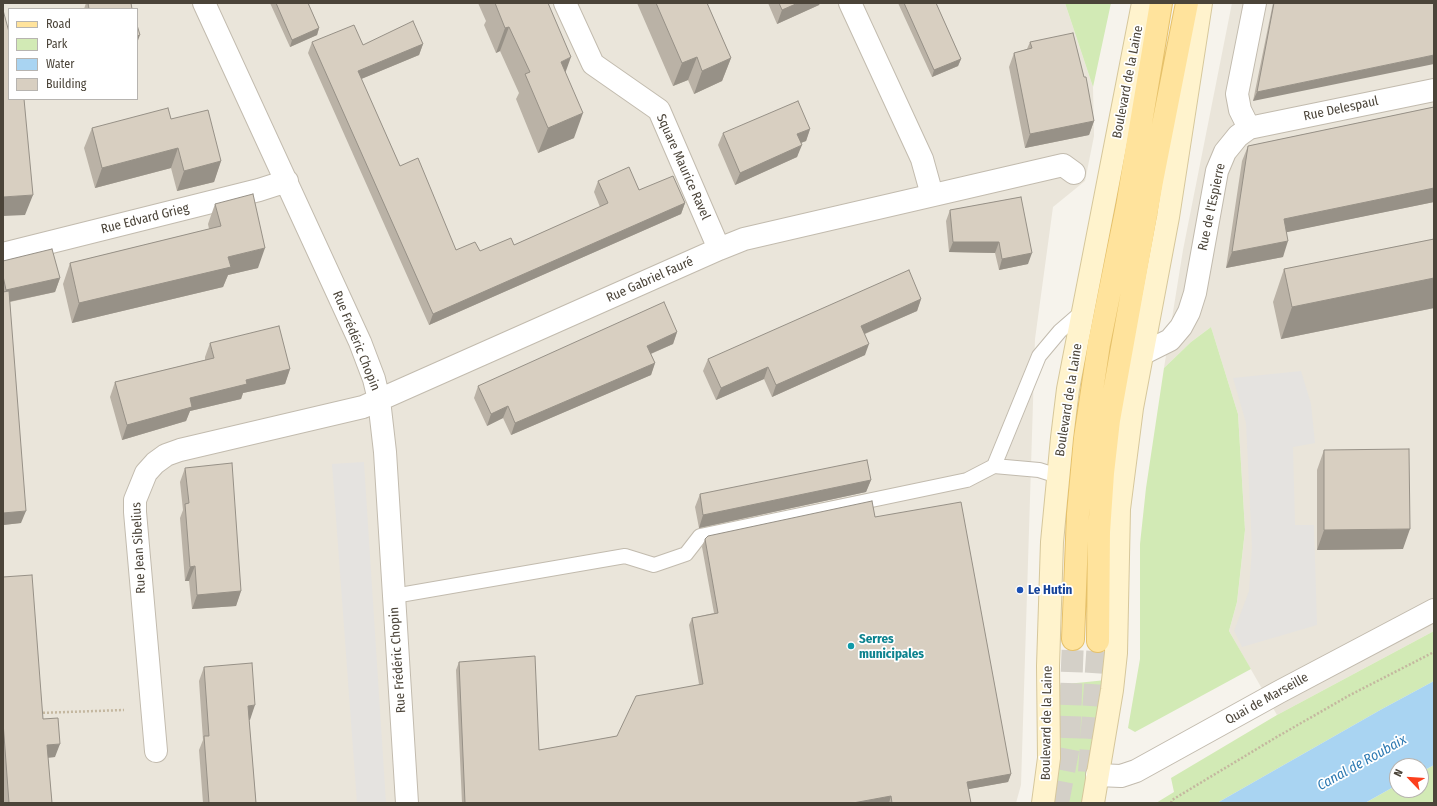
<!DOCTYPE html>
<meta charset="utf-8">
<style>
body{margin:0}
#map{position:relative;width:1437px;height:806px;overflow:hidden;background:#f6f3ec;font-family:"Fira Sans Condensed",sans-serif}
canvas{display:block}
.frame{position:absolute;inset:0;border:4px solid #4b4439;pointer-events:none}
.legend{position:absolute;left:8px;top:8px;width:130px;height:92px;box-sizing:border-box;background:#fff;border:1px solid #b7b4b0;margin:0;padding:5px 7px;list-style:none;font-size:12px;color:#4b4439}
.legend li{display:flex;align-items:center;gap:8px;height:20px}
.legend b{width:20px;border:1px solid #b7b4b0}
.north{position:absolute;left:1389px;top:758px;width:40px;height:40px;box-sizing:border-box;background:#fff;border:1px solid #b7b4b0;border-radius:50%;rotate:295deg;font-size:11px;font-weight:700;line-height:16px;text-align:center;color:#4b4439}
.north::after{content:'';display:block;margin:auto;width:14px;height:18px;background:#fc3f1d;clip-path:polygon(50% 0,100% 100%,50% 72%,0 100%)}
</style>
<div id="map">
<canvas width="1437" height="806"></canvas>
<div class="frame"></div>
<ul class="legend">
<li><b style="height:5px;background:#ffe39c"></b>Road</li>
<li><b style="height:11px;background:#d2eab5"></b>Park</li>
<li><b style="height:11px;background:#a9d4f2"></b>Water</li>
<li><b style="height:11px;background:#d8cfc1"></b>Building</li>
</ul>
<div class="north">N</div>
</div>
<script>
const ctx = document.querySelector('canvas').getContext('2d');
ctx.lineJoin = 'round';
function paint(path, color) {
  ctx.fillStyle = color;
  ctx.fill(path, 'evenodd');
}
function poly(rows) {
  const path = new Path2D();
  for (const r of rows) {
    path.moveTo(r[0], r[1]);
    for (let i = 2; i < r.length; i += 2) path.lineTo(r[i], r[i + 1]);
  }
  return path;
}
function strokePath(path, color, width, dash) {
  ctx.strokeStyle = color;
  ctx.lineWidth = width;
  ctx.lineCap = dash ? 'butt' : 'round';
  ctx.setLineDash(dash || []);
  ctx.stroke(path);
}
function drawText(font, color, halo, rows, align = 'center') {
  ctx.font = font + ' "Fira Sans Condensed",sans-serif';
  ctx.lineWidth = 3.5;
  ctx.setLineDash([]);
  ctx.textBaseline = 'middle';
  ctx.strokeStyle = halo;
  ctx.fillStyle = color;
  for (const [text, x, y, turn = 0] of rows) {
    ctx.save();
    ctx.translate(x, y);
    ctx.rotate((+turn || 0) * Math.PI / 180);
    ctx.textAlign = isNaN(turn) ? turn : align;
    if (halo) ctx.strokeText(text, 0, 0);
    ctx.fillText(text, 0, 0);
    ctx.restore();
  }
}
paint(poly([
 [3,3,1065,3,1093,87,1094,136,1085,181,1053,207,1035,339,1021,785,1016,803,3,803],
 [9,9,137,9,137,99,9,99],
 [1232,3,1434,3,1434,631,1277,715,1229,631,1237,602,1245,530,1238,414,1211,327,1191,342,1164,368,1183,250]
]), '#eae5da');
paint(poly([
 [1065,3,1111,3,1093,87],
 [1211,327,1238,414,1245,530,1237,602,1229,631,1251,669,1135,732,1128,728,1140,659,1140,544,1146,488,1164,368,1191,342],
 [1434,631,1434,681,1382,709,1217,803,1156,803,1174,792,1171,778,1277,715],
 [1106,680,1086,803,1052,803,1057,685],
 [1434,765,1434,803,1365,803,1397,785,1397,790,1421,790,1421,772]
]), '#d2eab5');
paint(poly([
 [1301,371,1311,404,1315,443,1293,447,1295,525,1314,525,1317,625,1242,647,1234,631,1249,591,1252,547,1246,423,1233,378],
 [364,462,364,463,386,803,357,803,332,464]
]), '#e5e3e0');
paint(poly([
 [1434,681,1434,765,1421,772,1421,766,1397,766,1397,785,1365,803,1217,803,1382,709]
]), '#a9d4f2');
strokePath(poly([
 [1089,772,1098,641],
 [1058,803,1069,746,1073,639]
]), '#d4d0c8', 22, [22, 11]);
const lane = poly([
 [994,466,1039,470,1058,476],
 [394,596,625,556,654,565,686,554,700,536,967,480,994,466,1039,356,1060,331,1083,311]
]);
const street = poly([
 [204,3,360,342,374,379,379,400,385,452,407,803],
 [565,3,593,64,659,110,719,249],
 [850,3,922,159,932,195],
 [1249,128,1240,110,1237,94,1255,3],
 [3,254,259,190,287,181],
 [1142,354,1170,340,1181,327,1189,312,1195,293,1217,171,1225,152,1238,136,1249,128,1434,90],
 [156,751,135,512,135,500,146,473,155,463,166,455,180,450,363,407,719,249,744,239,1063,165,1074,173],
 [1097,775,1121,776,1136,771,1279,692,1434,610]
]);
const secondary = poly([
 [1043,803,1049,758,1048,666,1052,542,1062,438,1068,389,1143,3],
 [1093,803,1112,690,1116,653,1119,509,1132,408,1168,217,1201,3]
]);
const primary = poly([
 [1073,639,1078,514,1085,438,1099,344,1127,207,1161,3],
 [1098,641,1099,532,1103,473,1109,420,1152,181,1187,3]
]);
strokePath(lane, '#c2bbae', 16);
strokePath(street, '#c2bbae', 24);
strokePath(secondary, '#d6c79b', 24);
strokePath(primary, '#e6c16a', 24);
strokePath(poly([
 [39,713,124,710],
 [1171,803,1172,800,1275,738,1350,695,1434,652]
]), '#c4b79f', 2.5, [2, 2]);
strokePath(lane, '#fff', 14);
strokePath(street, '#fff', 22);
strokePath(secondary, '#fff3cd', 22);
strokePath(primary, '#ffe39c', 22);
paint(poly([
 [86,3,131,3,132,9,84,9],
 [270,3,308,3,319,28,317,35,290,47],
 [478,3,548,3,565,72,574,138,538,153,516,99,519,93,500,51,496,53,484,25,486,21],
 [637,3,707,3,731,58,722,81,694,94,688,80,673,86],
 [768,3,820,3,819,5,777,24],
 [898,3,936,3,961,59,958,66,932,77],
 [1273,3,1434,3,1253,101],
 [312,42,363,45,423,44,419,55,361,79,400,166,456,250,480,251,514,245,600,207,594,192,598,181,639,190,685,203,681,214,429,325,308,53],
 [1030,42,1094,121,1089,135,1025,148,1009,67,1014,53,1027,49],
 [1434,107,1434,202,1286,232,1283,257,1226,268,1242,161,1248,146],
 [171,119,221,161,214,182,177,191,171,168,95,188,84,148,92,128],
 [810,129,806,141,801,143,797,157,735,185,718,145,723,133],
 [1021,197,1028,264,999,270,995,253,949,252,946,221,950,210],
 [215,204,258,268,228,275,223,287,72,323,63,284,70,263,209,229,208,224],
 [1434,239,1434,308,1281,339,1273,302,1284,269],
 [3,261,60,278,55,292,10,302,21,523,3,525],
 [921,299,917,311,865,334,865,355,772,397,764,379,716,400,703,371,708,359],
 [677,332,673,344,651,354,655,363,651,375,511,435,503,418,487,426,474,398,478,386],
 [210,343,290,369,285,384,243,393,241,399,190,411,186,421,122,440,110,397,115,382,205,360,205,357],
 [1324,450,1403,549,1317,550,1317,470],
 [185,468,241,591,236,606,192,609,189,581,185,581,180,518,183,510,180,482],
 [871,480,866,492,699,528,695,507,700,494],
 [875,517,1011,774,1008,782,968,789,971,803,462,803,456,670,459,662,539,750,617,736,699,684,689,625,692,618,714,613,702,547,705,539],
 [3,577,43,719,55,757,48,758,52,803,3,803],
 [204,667,250,720,249,720,256,803,203,803,199,750,203,740,199,681]
]), '#bab2a6');
paint(poly([
 [798,3,820,3,819,5,777,24,782,10],
 [509,27,500,51,496,53,505,28],
 [319,28,317,35,290,47,292,40],
 [140,35,137,43,137,36],
 [423,44,419,55,354,82,358,71],
 [1434,55,1434,64,1253,101,1257,92],
 [571,57,562,82,561,62],
 [697,57,688,80,673,86,682,63],
 [731,58,722,81,694,94,702,71],
 [961,59,958,66,932,77,934,70],
 [583,113,574,138,538,153,548,128],
 [1094,121,1089,135,1025,148,1030,134],
 [810,129,806,141,792,146,797,134],
 [802,145,797,157,735,185,740,173],
 [178,148,171,168,95,188,102,168],
 [221,161,214,182,177,191,184,171],
 [1434,188,1434,202,1278,234,1284,219],
 [33,195,25,215,3,216,3,197],
 [685,203,681,214,429,325,433,314],
 [1288,241,1283,257,1226,268,1232,252],
 [953,242,999,242,995,253,949,252],
 [265,248,258,268,228,275,223,287,72,323,79,303,228,257],
 [1032,253,1028,264,999,270,1002,259],
 [60,278,55,292,3,303,3,299,6,290],
 [1434,278,1434,308,1281,339,1292,307],
 [921,299,917,311,857,337,861,326],
 [677,332,673,344,643,357,647,346],
 [869,344,865,355,772,397,776,385],
 [655,363,651,375,511,435,515,423],
 [768,367,764,379,716,400,721,388],
 [290,369,285,384,243,393,241,399,190,411,186,421,122,440,127,425,190,398,246,380],
 [508,406,503,418,487,426,491,414],
 [871,480,866,492,699,528,703,515],
 [26,511,21,523,3,525,3,513],
 [1410,529,1403,549,1317,550,1324,530],
 [195,566,189,581,185,581,190,567],
 [241,591,236,606,192,609,197,595],
 [255,705,250,720,243,720,248,706],
 [60,744,55,757,42,758,47,745],
 [1011,774,1008,782,964,790,967,782],
 [891,796,889,803,853,803]
]), '#979187');
const building = poly([
 [88,3,131,3,132,9,89,9,88,3],
 [276,3,308,3,319,28,292,40,276,3],
 [495,3,548,3,571,57,561,62,583,113,548,128,525,74,530,72,509,27,505,28,495,3],
 [656,3,707,3,731,58,702,71,697,57,682,63,656,3],
 [779,3,798,3,782,10,779,3],
 [904,3,936,3,961,59,934,70,904,3],
 [1274,3,1434,3,1434,55,1257,92,1274,3],
 [3,10,9,32,9,99,24,99,33,195,3,197,3,10],
 [413,21,423,44,358,71,400,166,418,158,456,250,475,242,480,251,511,238,514,245,608,203,598,181,629,167,639,190,673,176,685,203,433,314,312,42,354,25,363,45,413,21],
 [137,25,140,35,137,36,137,25],
 [1073,33,1084,77,1086,77,1094,121,1030,134,1014,53,1032,48,1030,42,1073,33],
 [798,101,810,129,797,134,802,145,740,173,723,133,798,101],
 [1434,107,1434,188,1284,219,1288,241,1232,252,1248,146,1434,107],
 [168,108,171,119,208,110,221,161,184,171,178,148,102,168,92,128,168,108],
 [253,194,265,248,228,257,231,267,79,303,70,263,221,226,215,204,253,194],
 [1021,197,1032,253,1002,259,999,242,953,242,950,210,1021,197],
 [1434,239,1434,278,1292,307,1284,269,1434,239],
 [52,249,60,278,6,290,3,276,3,261,52,249],
 [909,270,921,299,861,326,869,344,776,385,768,367,721,388,708,359,909,270],
 [9,291,26,511,3,513,3,292,9,291],
 [664,302,677,332,647,346,655,363,515,423,508,406,491,414,478,386,664,302],
 [279,326,290,369,246,380,247,384,190,398,192,407,127,425,115,382,214,358,210,343,279,326],
 [1409,449,1410,529,1324,530,1324,450,1409,449],
 [867,460,871,480,703,515,700,494,867,460],
 [232,463,241,591,197,595,195,566,190,567,185,504,189,503,185,468,232,463],
 [872,501,875,517,961,502,1011,774,967,782,971,803,892,803,891,796,853,803,465,803,459,662,535,656,539,750,617,736,636,696,703,684,692,618,718,613,705,539,708,536,872,501],
 [32,575,43,719,58,718,60,744,47,745,52,803,9,803,3,722,3,577,32,575],
 [252,663,255,705,248,706,256,803,209,803,204,736,209,736,204,667,252,663]
]);
paint(building, '#d8cfc1');
strokePath(building, '#979187', 1);
for (const [x, y, r, color] of [
 [1020,590,4,"#1a4fb4"],
 [851,646,4,"#0f9aa8"]
]) {
  const dot = new Path2D();
  dot.arc(x, y, r, 0, 2 * Math.PI);
  ctx.fillStyle = color;
  ctx.fill(dot);
  strokePath(dot, '#fff', 1.5);
}
drawText('13px', '#4b4439', '#fff', [
 ["Boulevard de la Laine",1128,82,-79],
 ["Rue Delespaul",1341,109,-12],
 ["Square Maurice Ravel",683,167,66],
 ["Rue de l'Espierre",1212,207,-78],
 ["Rue Edvard Grieg",145,219,-14],
 ["Rue Gabriel Fauré",650,280,-24],
 ["Rue Frédéric Chopin",356,341,68],
 ["Boulevard de la Laine",1069,400,-81],
 ["Rue Jean Sibelius",139,548,-93],
 ["Rue Frédéric Chopin",398,660,-94],
 ["Quai de Marseille",1267,699,-29],
 ["Boulevard de la Laine",1047,723,-89]
]);
drawText('bold 13px', '#164399', '#fff', [
 ["Le Hutin",1028,590]
], 'left');
drawText('bold 13px', '#0d838f', '#fff', [
 ["Serres",859,639],
 ["municipales",859,654]
], 'left');
drawText('italic 14px', '#2e7ab2', '#fff', [
 ["Canal de Roubaix",1362,763,-29]
]);
</script>
